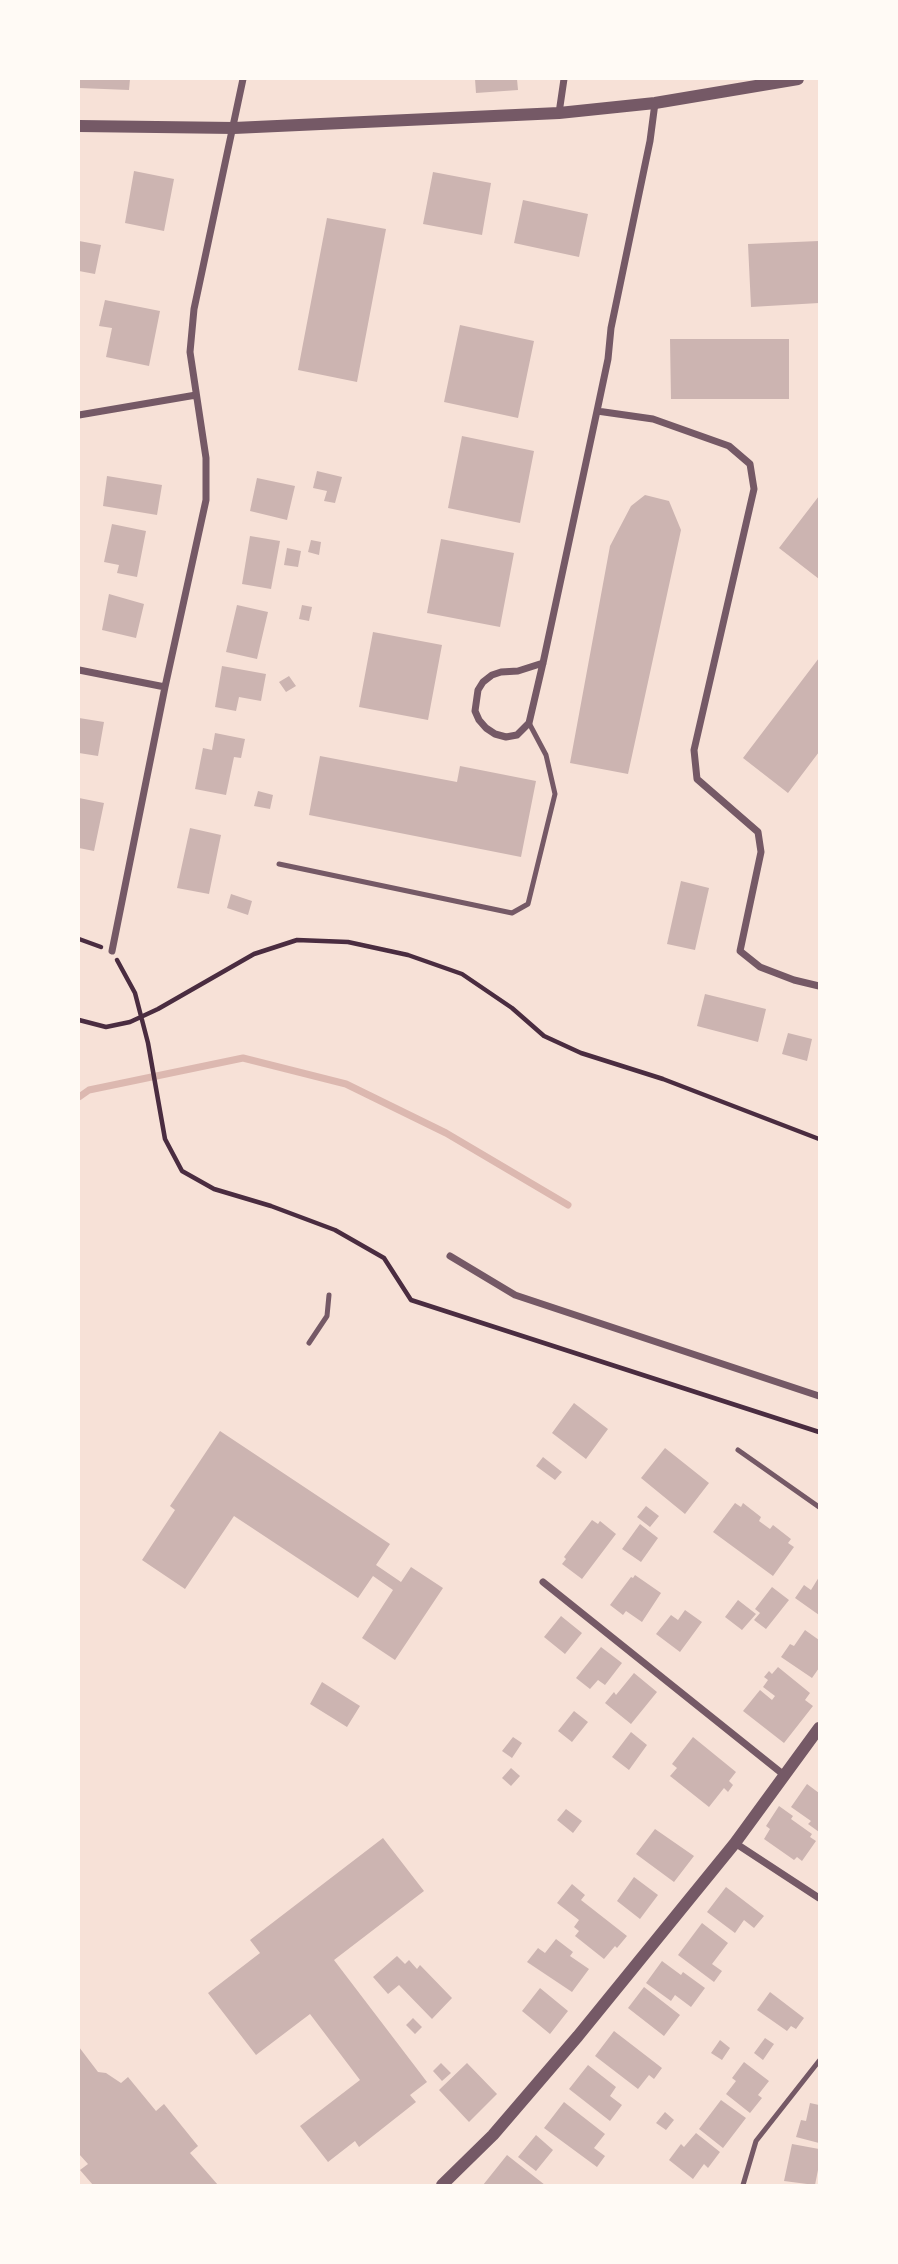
<!DOCTYPE html>
<style>
body{margin:0}
#map{position:relative;width:898px;height:2264px;overflow:hidden;background:#f7e1d7;font-family:"Fira Sans",sans-serif}
canvas{display:block}
.frame{position:absolute;inset:0;border:80px solid #fffaf5;pointer-events:none}
</style>
<div id="map">
<canvas width="898" height="2264"></canvas>
<div class="frame"></div>
</div>
<script>
const ctx = document.querySelector('canvas').getContext('2d');
ctx.lineJoin = 'round';
function poly(rows) {
  const path = new Path2D();
  for (const r of rows) {
    path.moveTo(r[0], r[1]);
    for (let i = 2; i < r.length; i += 2) path.lineTo(r[i], r[i + 1]);
  }
  return path;
}
function strokePath(path, color, width, dash) {
  ctx.strokeStyle = color;
  ctx.lineWidth = width;
  ctx.lineCap = dash ? 'butt' : 'round';
  ctx.setLineDash(dash || []);
  ctx.stroke(path);
}
function paint(path, color) {
  ctx.fillStyle = color;
  ctx.fill(path, 'evenodd');
}
strokePath(poly([
 [79,1097,89,1090,243,1058,346,1084,446,1133,568,1205]
]), '#dcb8b0', 7);
paint(poly([
 [79,79,130,79,129,90,79,88],
 [475,79,517,79,518,90,476,93],
 [134,171,174,179,164,231,125,223],
 [433,172,491,183,482,235,423,224],
 [523,200,588,214,579,257,514,243],
 [327,218,386,229,357,382,298,370],
 [79,241,101,245,95,274,79,271],
 [819,241,819,303,751,307,748,244],
 [105,300,160,311,149,366,106,357,112,328,99,326],
 [460,325,534,341,518,418,444,402],
 [670,339,789,339,789,399,671,399],
 [462,436,534,451,520,523,448,508],
 [317,471,342,477,335,503,324,501,327,491,313,488],
 [107,476,162,485,157,515,103,506],
 [257,478,295,486,287,520,250,511],
 [645,495,669,501,681,530,628,774,570,763,610,546,631,506],
 [819,496,819,579,779,548],
 [112,524,146,531,137,577,117,573,119,565,104,562],
 [250,536,280,541,271,589,242,584],
 [441,539,514,553,500,627,427,613],
 [311,540,321,542,319,555,308,552],
 [287,548,301,551,298,567,284,565],
 [109,594,144,604,136,638,102,630],
 [237,605,268,612,257,659,226,652],
 [302,605,312,607,309,621,299,619],
 [373,632,442,645,428,720,359,707],
 [819,658,819,752,788,793,743,758],
 [222,666,266,674,261,701,239,697,236,711,215,707],
 [289,676,296,686,286,692,279,682],
 [79,718,104,722,98,756,79,753],
 [215,733,245,739,241,758,234,757,226,795,195,789,203,748,212,750],
 [320,756,457,782,460,766,536,781,521,857,309,815],
 [258,791,273,795,270,809,254,806],
 [79,798,104,803,94,851,79,848],
 [190,828,221,835,209,894,177,888],
 [681,881,709,888,695,950,667,944],
 [231,894,252,901,248,915,227,908],
 [705,994,766,1009,758,1042,697,1026],
 [788,1033,812,1039,807,1061,782,1054],
 [574,1403,608,1429,586,1459,552,1433],
 [220,1431,390,1544,376,1565,401,1582,411,1567,443,1588,395,1660,362,1638,393,1590,373,1576,358,1598,234,1516,185,1589,142,1560,175,1510,170,1506],
 [665,1448,709,1483,685,1514,641,1478],
 [543,1457,562,1472,555,1480,536,1466],
 [735,1503,741,1507,743,1503,761,1517,759,1521,770,1529,773,1525,791,1539,788,1543,794,1547,773,1576,713,1532],
 [646,1506,659,1516,650,1527,637,1517],
 [592,1520,598,1524,600,1521,616,1534,582,1579,562,1564,566,1559,564,1557],
 [640,1524,658,1538,641,1562,622,1549],
 [635,1575,661,1593,642,1622,626,1611,623,1615,610,1605,631,1577,633,1578],
 [819,1577,819,1615,795,1598,804,1585,811,1590],
 [772,1587,789,1600,766,1629,754,1620,760,1613,755,1609],
 [738,1600,756,1614,742,1630,725,1617],
 [685,1610,702,1622,680,1652,656,1634,671,1615,678,1620],
 [561,1616,582,1633,565,1654,544,1637],
 [805,1630,819,1640,819,1668,812,1678,781,1657,790,1644,794,1646],
 [601,1647,622,1663,605,1685,598,1680,590,1689,576,1678],
 [778,1667,810,1693,805,1700,813,1706,784,1743,743,1711,760,1690,772,1700,775,1696,763,1687,768,1680,764,1677,769,1671,772,1674],
 [634,1673,657,1692,631,1724,605,1703,614,1692,616,1695],
 [322,1682,360,1706,347,1727,310,1704],
 [574,1711,588,1722,572,1742,558,1731],
 [631,1732,647,1745,629,1770,612,1757],
 [513,1737,522,1743,512,1758,502,1751],
 [693,1737,736,1772,729,1781,733,1785,728,1792,724,1788,709,1807,670,1776,677,1768,672,1764],
 [511,1768,520,1776,511,1786,502,1778],
 [807,1784,819,1793,819,1832,808,1824,811,1821,791,1807],
 [779,1806,793,1816,791,1819,812,1834,810,1837,816,1841,802,1861,797,1857,794,1860,764,1839,770,1829,766,1826],
 [566,1809,582,1821,573,1833,557,1820],
 [655,1829,694,1856,674,1882,636,1854],
 [383,1838,424,1891,334,1960,427,2082,410,2095,416,2102,359,2147,355,2141,328,2162,300,2126,360,2080,310,2014,256,2055,208,1993,260,1953,250,1940],
 [634,1877,658,1895,640,1919,617,1901],
 [572,1884,585,1895,581,1900,627,1936,617,1948,615,1946,604,1959,575,1936,579,1931,574,1927,579,1920,557,1903],
 [726,1887,764,1916,754,1928,744,1920,735,1933,707,1912],
 [702,1923,728,1943,712,1964,722,1971,714,1982,678,1955],
 [556,1939,573,1952,570,1956,589,1969,572,1992,527,1962,538,1948,545,1953],
 [397,1956,405,1964,409,1960,417,1969,420,1965,452,1998,432,2019,399,1985,388,1994,373,1977],
 [662,1961,681,1975,683,1972,705,1988,691,2007,675,1995,671,2001,646,1983],
 [644,1987,680,2015,664,2036,628,2008],
 [540,1988,568,2011,550,2034,522,2011],
 [770,1992,804,2018,796,2029,791,2026,787,2031,757,2010],
 [413,2018,422,2027,415,2034,406,2025],
 [614,2031,662,2068,654,2079,649,2075,638,2089,595,2056],
 [765,2038,774,2044,763,2060,754,2053],
 [720,2040,730,2048,722,2060,711,2053],
 [79,2047,98,2072,106,2073,121,2083,128,2077,156,2111,164,2104,198,2146,190,2153,218,2185,93,2185,80,2170,88,2164,79,2154],
 [744,2062,769,2081,758,2095,762,2098,750,2113,726,2094,736,2081,732,2078],
 [441,2063,451,2073,442,2081,433,2071],
 [467,2063,497,2094,469,2122,439,2090],
 [588,2065,616,2087,610,2096,622,2105,610,2121,569,2089],
 [721,2100,746,2118,723,2148,699,2129],
 [564,2102,605,2134,594,2148,605,2156,597,2167,544,2128],
 [810,2103,819,2105,819,2143,796,2137,801,2120,806,2121],
 [665,2112,674,2120,666,2130,656,2123],
 [696,2133,720,2152,708,2168,704,2164,693,2179,669,2160,681,2144,684,2147],
 [536,2135,553,2150,536,2171,518,2157],
 [792,2144,819,2149,819,2165,815,2185,784,2181],
 [507,2155,545,2185,483,2185]
]), '#ccb4b1');
strokePath(poly([
 [79,939,101,947],
 [117,960,135,993,148,1043,165,1139,182,1171,214,1189,271,1206,335,1230,384,1258,411,1300,819,1432],
 [79,1020,106,1027,130,1022,158,1009,254,954,297,940,348,942,408,955,462,974,512,1008,544,1036,581,1053,663,1079,819,1139]
]), '#4a2c40', 4.5);
strokePath(poly([
 [279,864,512,913,528,904,555,794,546,755,529,723],
 [309,1343,327,1316,329,1295],
 [738,1450,819,1507],
 [743,2185,756,2141,819,2061]
]), '#755966', 5);
strokePath(poly([
 [655,103,650,141,611,328,608,359,597,411,653,419,729,446,750,464,754,489,694,750,697,779,758,832,761,852,740,951,760,967,794,980,819,986],
 [559,113,564,79],
 [79,415,196,395],
 [543,663,597,411],
 [543,663,529,723,517,735,506,737,495,734,486,728,479,720,475,711,478,690,483,682,492,675,501,672,518,671,543,663],
 [79,670,165,687],
 [112,951,165,687,206,500,206,458,190,352,194,309,243,79],
 [450,1256,515,1295,819,1396],
 [543,1582,784,1775],
 [735,1843,819,1898]
]), '#755966', 7);
strokePath(poly([
 [79,126,234,128,559,113,655,103,798,79],
 [442,2185,493,2135,578,2036,735,1843,819,1728]
]), '#755966', 12);
</script>
